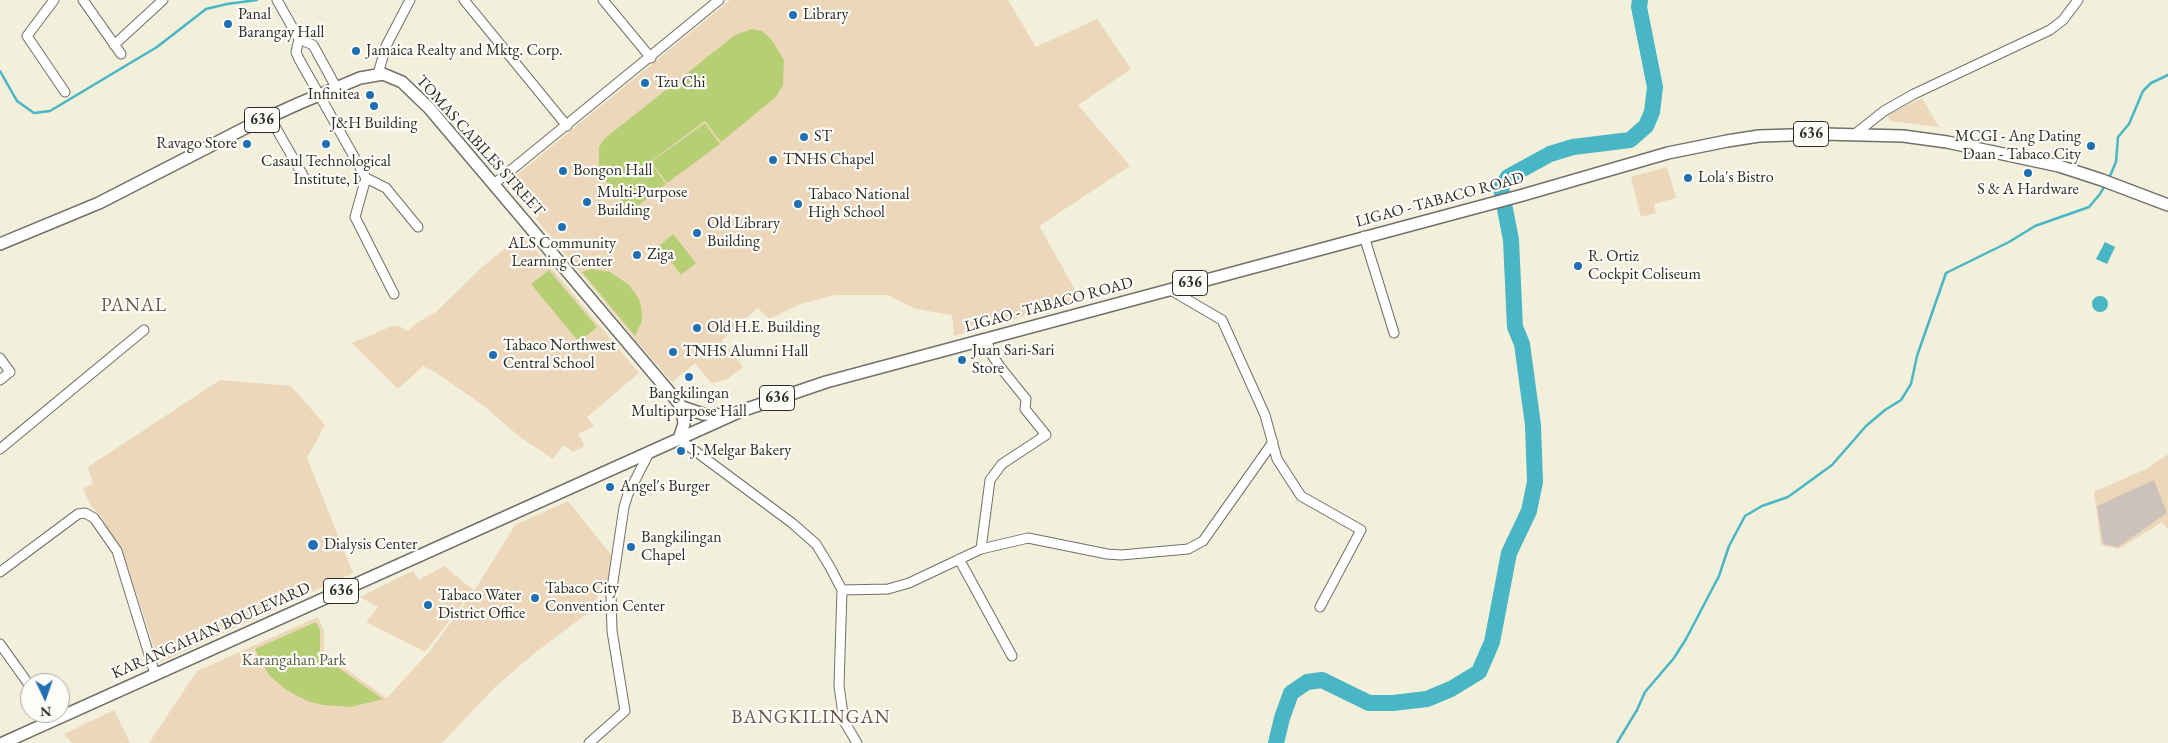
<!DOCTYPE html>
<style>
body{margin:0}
#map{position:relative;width:2168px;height:743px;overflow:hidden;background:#f2efdb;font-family:"EB Garamond",serif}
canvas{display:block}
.north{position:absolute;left:20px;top:673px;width:50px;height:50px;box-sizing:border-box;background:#fdfcf7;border:1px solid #a9a8a5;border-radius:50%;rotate:177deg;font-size:14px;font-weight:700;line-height:20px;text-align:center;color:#2b2b2b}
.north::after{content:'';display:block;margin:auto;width:18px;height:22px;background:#1f6fb2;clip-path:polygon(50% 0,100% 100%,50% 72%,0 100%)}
</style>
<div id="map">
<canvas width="2168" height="743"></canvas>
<div class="north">N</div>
</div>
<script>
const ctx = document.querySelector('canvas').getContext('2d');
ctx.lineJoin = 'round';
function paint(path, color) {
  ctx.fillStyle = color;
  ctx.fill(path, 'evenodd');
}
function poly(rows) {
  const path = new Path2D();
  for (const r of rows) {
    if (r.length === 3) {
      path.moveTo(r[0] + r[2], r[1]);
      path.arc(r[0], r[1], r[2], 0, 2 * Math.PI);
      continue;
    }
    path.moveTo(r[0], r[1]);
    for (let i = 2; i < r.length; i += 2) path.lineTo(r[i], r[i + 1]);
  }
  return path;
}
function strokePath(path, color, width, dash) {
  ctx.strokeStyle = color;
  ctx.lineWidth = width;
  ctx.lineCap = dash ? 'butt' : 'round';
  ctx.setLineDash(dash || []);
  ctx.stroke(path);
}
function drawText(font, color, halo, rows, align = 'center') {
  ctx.font = font + ' "EB Garamond",serif';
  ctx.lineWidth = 4.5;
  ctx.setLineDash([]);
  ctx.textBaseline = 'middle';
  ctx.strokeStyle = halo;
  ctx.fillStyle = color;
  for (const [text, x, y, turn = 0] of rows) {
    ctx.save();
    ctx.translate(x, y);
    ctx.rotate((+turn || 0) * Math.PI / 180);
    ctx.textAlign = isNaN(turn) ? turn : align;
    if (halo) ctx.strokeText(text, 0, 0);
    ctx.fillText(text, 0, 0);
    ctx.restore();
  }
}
paint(poly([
 [730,0,1008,0,1036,47,1097,19,1131,69,1078,105,1130,166,1039,226,1081,300,954,336,952,315,916,309,887,295,835,295,800,304,769,319,758,308,722,340,743,367,726,380,711,383,695,363,672,382,632,336,507,183],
 [1922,98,1939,127,1890,121,1887,115],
 [1667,167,1676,198,1654,204,1656,213,1641,217,1631,177],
 [523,234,639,373,587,417,594,426,578,434,585,446,573,452,564,445,553,459,520,437,484,406,435,372,423,366,398,389,352,343,392,326,399,326,408,331,415,324,436,312,482,267],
 [220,380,291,386,325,425,307,458,353,573,159,663,128,568,101,516,91,506,83,489,93,483,88,467],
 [2168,454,2168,530,2162,522,2119,549,2101,545,2094,492,2146,469],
 [568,501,612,556,609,585,601,584,593,609,536,652,496,686,442,743,149,743,197,671,318,617,324,631,324,654,387,698,429,652,476,588,515,525],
 [444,566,473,590,425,652,366,622,378,607,360,597,413,571,419,580],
 [114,710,130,743,72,743,64,734]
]), '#edd7bb');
paint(poly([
 [2154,480,2167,513,2118,547,2103,544,2097,506]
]), '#ccc2b9');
paint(poly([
 [752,29,762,31,771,39,784,60,783,85,776,97,721,142,705,121,650,162,666,184,630,212,599,172,599,147,604,139,735,35],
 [705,123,720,144,667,183,651,162],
 [673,234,696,263,681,275,659,246],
 [591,269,610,272,628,284,635,293,640,301,642,312,642,321,635,336,582,272],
 [549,270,597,327,579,342,531,284],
 [316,622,320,631,320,655,383,699,351,707,323,705,307,701,285,689,270,676,261,662,255,649]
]), '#b7cf74');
paint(poly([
 [2105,242,2115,247,2107,264,2096,259],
 [2100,304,8]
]), '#48b6c4');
strokePath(poly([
 [0,71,17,101,34,113,50,111,157,47,206,9,227,4,257,0],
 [2109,178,2116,162,2118,137,2129,124,2143,91,2151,83,2168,75],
 [1617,743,1637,710,1645,692,1674,658,1686,639,1719,576,1729,546,1745,516,1762,506,1788,497,1832,465,1866,426,1885,410,1901,400,1911,384,1917,356,1946,273,2009,242,2035,226,2089,207,2100,194,2105,185]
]), '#48b6c4', 2.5);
strokePath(poly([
 [1276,743,1282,718,1291,693,1307,682,1322,680,1369,703,1393,703,1427,699,1451,689,1479,672,1492,642,1509,553,1529,511,1535,482,1533,425,1522,344,1515,327,1511,240,1501,188,1508,177,1550,154,1573,147,1630,140,1646,126,1652,112,1655,87,1639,7,1640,0]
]), '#48b6c4', 16);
const minor = poly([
 [54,0,27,36,65,92],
 [83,0,121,54],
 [277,0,299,39,313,45,336,87],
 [464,0,567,126],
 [603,0,651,58],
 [299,39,296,52,299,59,366,178,386,188,418,227],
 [114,45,163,0],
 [378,74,386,46,410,0],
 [269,116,305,179],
 [1855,134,1884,111,1914,94,2050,30,2063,20,2078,0],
 [366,178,355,217,394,294],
 [494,184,719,0],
 [1364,236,1394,333],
 [1169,289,1222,320,1265,415,1277,459,1301,496,1361,530,1320,607],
 [0,358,10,372,0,380],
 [679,439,792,523,816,544,830,567,842,590,839,686,844,721,857,743],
 [0,449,144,330],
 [981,549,990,480,1002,464,1046,435,1025,409,1026,399,1001,368,992,355,986,339],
 [959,559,1012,656],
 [0,572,78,514,85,513,94,518,117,551,155,674],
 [842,590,888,589,909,583,981,549,1028,538,1107,554,1121,555,1188,549,1203,541,1273,442],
 [0,644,30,686],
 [589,743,625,711,612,631,611,595,624,507,628,494,650,451]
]);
const major = poly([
 [0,244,99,203,249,126,300,103,360,78,383,74,402,82,429,108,682,407,703,414,726,415],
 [679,439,684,424,682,407],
 [3,743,741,411,826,382,1523,195,1668,153,1727,141,1759,136,1823,134,1903,136,1947,142,2059,166,2102,180,2168,205]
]);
strokePath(minor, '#717069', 11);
strokePath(major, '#717069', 14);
strokePath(minor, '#fff', 9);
strokePath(major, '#fff', 11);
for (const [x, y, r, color] of [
 [793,15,5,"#1f6fb2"],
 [228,24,5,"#1f6fb2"],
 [356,51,5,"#1f6fb2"],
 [645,83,5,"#1f6fb2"],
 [370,95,5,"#1f6fb2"],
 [374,106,5,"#1f6fb2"],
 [804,137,5,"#1f6fb2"],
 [247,144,5,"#1f6fb2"],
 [326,144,5,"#1f6fb2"],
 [2091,146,5,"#1f6fb2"],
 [773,160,5,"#1f6fb2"],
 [563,171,5,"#1f6fb2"],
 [2028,173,5,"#1f6fb2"],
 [1688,178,5,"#1f6fb2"],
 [587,202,5,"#1f6fb2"],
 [798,204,5,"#1f6fb2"],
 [562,227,5,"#1f6fb2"],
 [697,233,5,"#1f6fb2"],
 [637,255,5,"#1f6fb2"],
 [1578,266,5,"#1f6fb2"],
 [697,328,5,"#1f6fb2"],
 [673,352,5,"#1f6fb2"],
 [493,355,5,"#1f6fb2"],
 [962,360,5,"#1f6fb2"],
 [689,377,5,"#1f6fb2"],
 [681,451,5,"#1f6fb2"],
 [610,487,5,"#1f6fb2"],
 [313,545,6,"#1f6fb2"],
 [631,547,5,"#1f6fb2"],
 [535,598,5,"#1f6fb2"],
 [428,605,5,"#1f6fb2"]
]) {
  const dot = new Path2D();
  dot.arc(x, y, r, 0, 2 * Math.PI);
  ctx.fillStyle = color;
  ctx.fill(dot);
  strokePath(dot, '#fdfcf7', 2);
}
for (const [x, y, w] of [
 [262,120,35],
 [1811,134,35],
 [1190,283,35],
 [777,398,35],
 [341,591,35]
]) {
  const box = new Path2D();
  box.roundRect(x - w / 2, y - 12.5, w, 25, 4);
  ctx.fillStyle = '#fdfcf7';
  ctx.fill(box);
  strokePath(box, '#2b2b2b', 1);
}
drawText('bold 15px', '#2b2b2b', null, [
 ["636",262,120],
 ["636",1811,134],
 ["636",1190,283],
 ["636",777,398],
 ["636",341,591]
]);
drawText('16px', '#2b2b2b', '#fdfcf7', [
 ["Panal",238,15],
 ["Barangay Hall",238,33],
 ["Library",803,15],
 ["Jamaica Realty and Mktg. Corp.",366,51],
 ["Tzu Chi",655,83],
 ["Infinitea",360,95,"right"],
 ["J&H Building",374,124,"center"],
 ["ST",814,137],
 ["MCGI - Ang Dating",2081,137,"right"],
 ["Daan - Tabaco City",2081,155,"right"],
 ["Ravago Store",237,144,"right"],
 ["TNHS Chapel",783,160],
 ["Casaul Technological",326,162,"center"],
 ["Institute, I",326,180,"center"],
 ["Bongon Hall",573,171],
 ["Lola's Bistro",1698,178],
 ["S & A Hardware",2028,190,"center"],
 ["Multi-Purpose",597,193],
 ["Building",597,211],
 ["Tabaco National",808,195],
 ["High School",808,213],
 ["Old Library",707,224],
 ["Building",707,242],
 ["ALS Community",562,244,"center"],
 ["Learning Center",562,262,"center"],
 ["Ziga",647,255],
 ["R. Ortiz",1588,257],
 ["Cockpit Coliseum",1588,275],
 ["Old H.E. Building",707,328],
 ["Tabaco Northwest",503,346],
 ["Central School",503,364],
 ["Juan Sari-Sari",972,351],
 ["Store",972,369],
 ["TNHS Alumni Hall",683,352],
 ["Bangkilingan",689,394,"center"],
 ["Multipurpose Hall",689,412,"center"],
 ["J. Melgar Bakery",691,451],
 ["Angel's Burger",620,487],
 ["Bangkilingan",641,538],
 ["Chapel",641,556],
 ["Dialysis Center",324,545],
 ["Tabaco City",545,589],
 ["Convention Center",545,607],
 ["Tabaco Water",438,596],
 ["District Office",438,614]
], 'left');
drawText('16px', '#2b2b2b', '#fdfcf7', [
 ["TOMAS CABILES STREET",480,146,48],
 ["LIGAO - TABACO ROAD",1440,200,-15],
 ["LIGAO - TABACO ROAD",1049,305,-15],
 ["KARANGAHAN BOULEVARD",211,631,-24]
]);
drawText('16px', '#555c41', '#fdfcf7', [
 ["Karangahan Park",294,661]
]);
ctx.letterSpacing = '1px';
drawText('19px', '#69544f', '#fdfcf7', [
 ["PANAL",134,306],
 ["BANGKILINGAN",811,718]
]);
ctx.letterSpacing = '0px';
</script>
